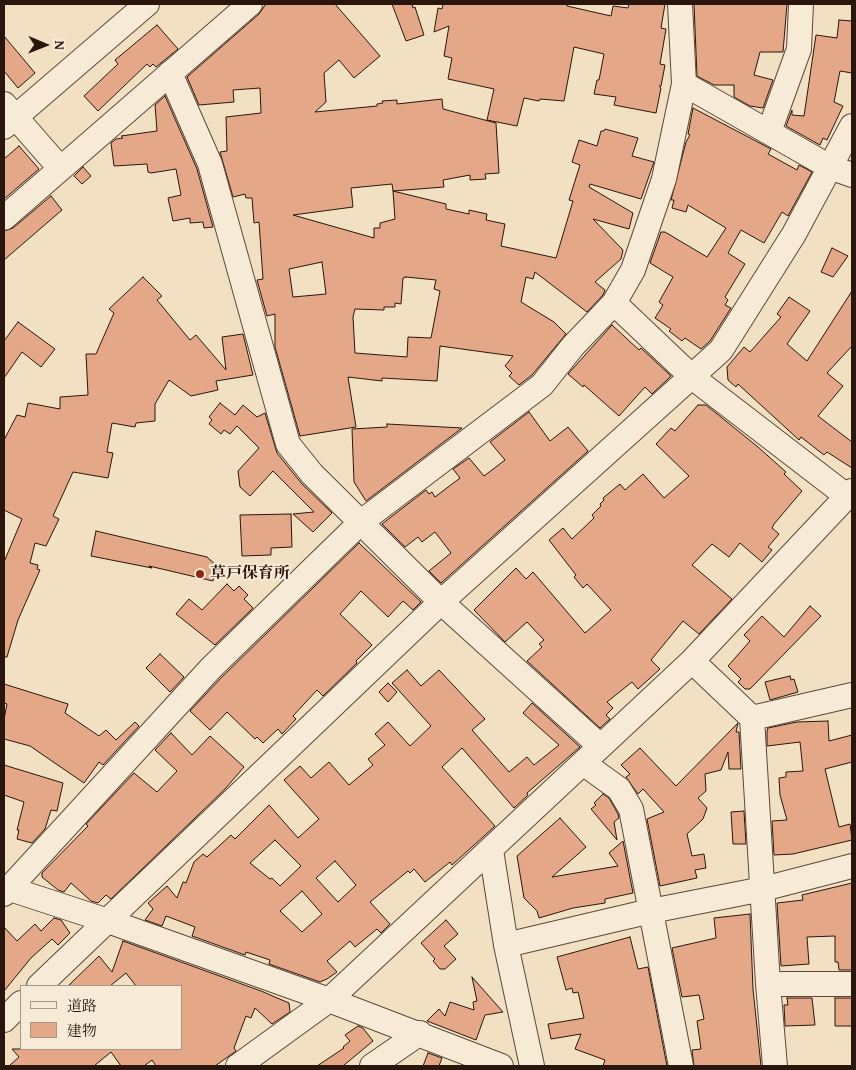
<!DOCTYPE html>
<meta charset="utf-8">
<style>
body{margin:0}
#map{position:relative;width:856px;height:1070px;overflow:hidden;background:#f2e0c2;font-family:"Gentium Book Plus","Noto Serif JP",serif}
canvas{display:block}
.frame{position:absolute;inset:0;border:5px solid #2a160c;pointer-events:none}
.legend{position:absolute;left:20px;top:985px;width:162px;height:65px;box-sizing:border-box;background:#f7ebd7;border:1px solid #a59686;margin:0;padding:6px 9px;list-style:none;font-size:15px;color:#2a160c}
.legend li{display:flex;align-items:center;gap:10px;height:25px}
.legend b{width:25px;border:1px solid #a59686}
.north{position:absolute;left:20px;top:20px;width:50px;height:50px;-webkit-text-stroke:4px #f7ebd7;paint-order:stroke;rotate:91deg;font-size:14px;font-weight:700;line-height:20px;text-align:center;color:#2a160c}
.north::after{content:'';display:block;margin:auto;width:18px;height:22px;background:#2a160c;clip-path:polygon(50% 0,100% 100%,50% 72%,0 100%)}
</style>
<div id="map">
<canvas width="856" height="1070"></canvas>
<div class="frame"></div>
<ul class="legend">
<li><b style="height:6px;background:#f7ebd7"></b>道路</li>
<li><b style="height:14px;background:#e4a787"></b>建物</li>
</ul>
<div class="north">N</div>
</div>
<script>
const ctx = document.querySelector('canvas').getContext('2d');
ctx.lineJoin = 'round';
function paint(path, color) {
  ctx.fillStyle = color;
  ctx.fill(path, 'evenodd');
}
function poly(rows) {
  const path = new Path2D();
  for (const r of rows) {
    path.moveTo(r[0], r[1]);
    for (let i = 2; i < r.length; i += 2) path.lineTo(r[i], r[i + 1]);
  }
  return path;
}
function strokePath(path, color, width, dash) {
  ctx.strokeStyle = color;
  ctx.lineWidth = width;
  ctx.lineCap = dash ? 'butt' : 'round';
  ctx.setLineDash(dash || []);
  ctx.stroke(path);
}
function drawText(font, color, halo, rows, align = 'center') {
  ctx.font = font + ' "Gentium Book Plus","Noto Serif JP",serif';
  ctx.lineWidth = 4;
  ctx.setLineDash([]);
  ctx.textBaseline = 'middle';
  ctx.strokeStyle = halo;
  ctx.fillStyle = color;
  for (const [text, x, y, turn = 0] of rows) {
    ctx.save();
    ctx.translate(x, y);
    ctx.rotate((+turn || 0) * Math.PI / 180);
    ctx.textAlign = isNaN(turn) ? turn : align;
    if (halo) ctx.strokeText(text, 0, 0);
    ctx.fillText(text, 0, 0);
    ctx.restore();
  }
}
const building = poly([
 [266,4,335,4,380,56,354,78,339,60,324,73,326,102,315,112,377,106,377,104,383,103,382,101,397,100,397,104,442,99,443,109,496,123,499,173,485,174,486,179,470,180,470,175,443,180,444,187,393,191,392,184,351,188,353,207,293,215,374,238,374,228,380,228,380,223,395,219,393,191,446,204,446,209,469,214,469,210,487,214,486,220,505,224,501,246,556,258,573,201,569,200,580,165,572,162,579,140,597,146,601,131,604,131,605,129,638,138,632,156,654,162,641,199,590,184,589,187,633,213,629,229,593,219,623,250,621,259,595,282,605,290,603,295,587,312,535,272,533,279,526,277,521,302,554,322,566,334,532,375,519,385,509,376,512,373,505,366,513,356,440,346,437,381,382,378,382,381,348,377,356,427,300,436,275,347,275,314,267,316,257,280,263,279,259,222,254,223,252,198,246,198,245,194,233,197,220,152,227,151,226,117,261,113,260,88,233,90,234,102,199,105,187,77,259,14,266,4],
 [322,262,326,294,293,297,289,269,322,262],
 [406,277,436,280,434,289,440,291,431,338,408,337,407,357,355,353,353,317,355,309,384,310,384,307,395,307,395,303,401,304,403,278,406,277],
 [392,4,412,4,413,8,415,7,424,35,406,41,392,4],
 [443,4,567,4,567,6,611,16,613,6,628,8,629,4,665,4,661,28,666,29,660,64,665,65,661,86,659,86,661,88,656,113,614,105,616,97,594,94,597,80,599,80,604,54,574,47,564,101,540,99,539,101,524,98,517,126,487,120,494,89,448,79,452,58,444,56,449,26,434,32,438,8,442,9,443,4],
 [694,4,787,4,783,52,760,52,754,75,773,80,763,108,750,106,734,97,734,85,714,85,697,76,694,4],
 [839,20,852,21,852,73,840,71,834,102,843,106,827,140,823,138,820,145,786,126,792,110,792,115,804,116,816,35,837,38,839,20],
 [157,25,178,49,156,67,153,64,150,67,147,64,98,111,84,96,118,64,115,60,157,25],
 [4,36,35,73,18,88,4,71,4,36],
 [165,96,197,169,213,227,204,228,203,222,190,223,190,218,173,221,168,198,181,195,176,169,151,173,148,172,147,164,114,166,111,143,116,139,123,138,121,136,157,131,155,105,165,96],
 [693,108,771,149,768,154,797,170,799,165,812,172,788,216,782,212,764,243,741,230,728,253,745,264,725,297,728,300,725,305,731,308,710,341,701,349,685,338,682,341,669,331,671,329,655,318,663,305,659,302,673,277,650,263,661,232,665,232,707,257,726,228,688,205,686,212,672,208,674,200,671,200,686,142,690,135,688,134,693,108],
 [19,146,39,169,4,199,4,159,19,146],
 [83,167,91,176,82,184,74,176,83,167],
 [51,196,62,210,4,260,4,231,13,228,51,196],
 [832,248,848,256,833,277,821,272,832,248],
 [143,277,162,296,157,300,190,340,196,335,226,370,222,337,243,334,253,375,216,381,218,390,191,396,169,380,155,404,155,421,136,423,135,427,112,423,107,452,113,453,108,478,73,472,53,516,59,519,46,546,35,543,30,563,38,565,37,569,40,570,18,620,7,657,4,657,4,562,22,519,4,510,4,440,17,415,25,417,28,403,60,409,60,397,88,395,86,354,96,354,114,313,109,309,143,277],
 [852,291,852,346,827,373,843,386,818,416,852,442,852,468,827,452,824,455,801,437,799,440,738,384,736,387,728,380,727,367,744,347,750,352,781,317,777,314,789,297,810,311,787,344,807,361,852,291],
 [18,322,55,349,41,367,22,352,4,378,4,341,18,322],
 [612,325,639,350,641,348,671,376,652,394,645,387,619,416,584,385,583,387,568,374,612,325],
 [220,403,235,415,243,405,257,417,265,413,277,453,302,484,332,513,313,532,293,514,314,512,273,471,250,496,240,487,238,471,259,448,237,426,230,434,224,430,221,434,209,424,212,420,209,417,220,403],
 [698,405,706,405,758,447,786,472,784,474,802,491,774,524,772,528,779,534,768,547,772,550,762,562,740,543,729,557,712,544,692,565,732,599,699,634,683,621,651,660,660,669,638,689,632,682,607,702,613,708,606,715,610,719,600,728,527,661,542,647,539,644,544,640,527,622,505,642,474,610,516,568,526,579,533,572,585,633,611,610,587,584,583,588,574,577,576,575,549,540,563,528,572,539,594,518,592,515,601,506,600,504,604,500,603,498,620,484,625,490,643,474,664,498,689,476,656,444,671,428,675,431,698,405],
 [529,412,550,441,568,427,588,451,441,583,429,571,451,553,435,532,422,542,418,537,405,547,382,524,426,490,429,494,432,492,435,497,460,478,453,469,469,458,484,476,505,460,490,442,529,412],
 [387,424,462,428,366,501,354,482,352,429,387,427,387,424],
 [291,514,292,547,271,548,271,555,242,556,240,515,291,514],
 [96,531,207,557,216,565,213,581,149,566,152,568,91,556,96,531],
 [359,543,421,602,413,610,403,601,388,617,361,591,340,614,372,645,356,661,357,663,323,696,317,690,293,716,296,719,282,734,278,729,263,743,257,737,255,739,227,712,210,730,190,711,221,678,359,543],
 [227,584,234,591,239,586,248,595,244,599,253,608,215,645,176,614,189,599,202,610,227,584],
 [810,606,821,616,750,689,745,689,738,682,741,679,728,666,750,641,744,635,762,616,784,637,810,606],
 [160,654,184,677,170,692,146,668,160,654],
 [407,670,421,686,439,670,485,719,472,730,509,772,527,757,534,765,559,745,523,713,532,703,580,747,527,793,528,795,514,808,462,748,442,767,495,826,452,865,450,862,425,882,414,869,410,873,408,871,370,902,390,924,381,933,377,929,355,947,350,941,327,961,337,972,327,979,320,982,269,964,270,960,246,952,245,955,192,936,195,927,166,916,162,926,145,920,153,909,148,903,167,886,177,898,183,882,186,883,194,862,203,854,207,857,231,835,235,839,269,805,298,838,319,819,284,780,300,766,311,778,329,762,349,785,373,765,368,759,385,745,375,734,388,722,410,746,431,726,392,683,407,670],
 [275,840,301,866,280,886,272,878,270,879,250,863,275,840],
 [335,861,356,885,338,902,316,878,335,861],
 [302,891,322,914,302,932,280,911,302,891],
 [790,676,791,680,794,679,798,692,770,700,765,682,790,676],
 [388,683,397,692,388,702,379,692,388,683],
 [4,684,68,704,65,713,99,736,106,730,116,740,135,722,139,726,103,765,99,762,84,783,30,746,4,739,4,719,7,704,4,703,4,684],
 [828,721,829,741,852,735,852,762,825,769,839,827,850,824,852,840,793,854,774,855,772,821,787,820,780,795,779,778,786,777,786,772,803,771,800,742,767,746,767,731,768,728,797,722,828,721],
 [738,723,736,732,739,732,741,769,729,769,728,752,721,770,705,774,706,791,698,798,707,808,703,819,687,834,692,856,704,854,706,868,695,870,697,878,660,886,647,819,664,812,643,789,638,794,626,777,630,774,621,765,640,748,676,786,738,723],
 [171,733,192,755,210,736,244,767,225,789,111,899,106,895,98,903,91,901,71,883,64,892,58,890,42,877,42,873,88,826,86,824,134,773,157,792,177,771,155,750,171,733],
 [4,765,63,783,57,811,51,810,45,829,32,843,17,839,19,830,17,830,24,802,4,795,4,765],
 [603,794,609,798,618,814,619,818,614,822,617,840,591,809,596,805,594,803,603,794],
 [744,811,746,844,733,844,731,812,744,811],
 [560,818,586,847,552,877,618,866,609,853,623,841,633,893,605,899,605,903,573,908,539,918,537,911,524,898,517,856,560,818],
 [852,883,852,970,839,970,838,962,835,962,835,936,807,937,809,964,781,966,777,903,803,900,802,895,852,883],
 [750,914,753,989,761,1066,694,1066,692,1050,701,1049,697,1021,704,1019,699,995,682,997,672,948,716,938,714,918,750,914],
 [54,918,61,920,70,933,58,945,52,939,31,958,4,991,4,927,17,941,35,924,41,931,54,918],
 [446,920,458,934,444,946,456,959,445,969,440,969,433,961,435,959,421,943,446,920],
 [630,937,638,969,648,967,667,1066,603,1066,605,1060,575,1049,581,1034,551,1039,548,1024,584,1018,578,992,573,993,572,988,566,990,557,957,630,937],
 [123,941,261,991,289,1003,290,1012,272,1024,255,1008,251,1018,246,1016,234,1048,236,1051,215,1066,156,1066,152,1060,144,1066,121,1066,111,1052,94,1066,9,1066,19,1057,12,1049,181,1049,181,986,136,986,126,973,110,986,68,986,99,956,112,972,123,941],
 [472,977,503,1012,485,1015,476,1040,427,1021,439,1009,445,1016,450,1002,474,1010,473,1002,477,1001,472,977],
 [787,998,812,998,815,1025,785,1026,784,1005,788,1005,787,998],
 [835,998,852,998,852,1026,835,1026,835,998],
 [358,1026,363,1028,373,1041,343,1066,317,1066,344,1048,343,1047,350,1041,345,1035,358,1026],
 [428,1053,442,1058,439,1066,423,1066,428,1053]
]);
paint(building, '#e4a787');
strokePath(building, '#2a160c', 1);
const minor = poly([
 [170,73,210,164,288,444,312,474,441,602,600,746],
 [684,84,830,167,852,175],
 [4,104,60,168],
 [4,127,147,4],
 [769,132,799,49,801,4],
 [4,218,250,4],
 [614,303,692,377,848,497],
 [692,661,752,718,768,984,775,1066],
 [752,718,852,695],
 [583,763,619,789,631,809,681,1066],
 [491,850,506,945,532,1066],
 [4,887,108,921,329,1000,501,1066],
 [4,894,211,668,361,522,542,385,573,346,614,303,633,270,664,179,684,84,680,4],
 [506,945,651,911,763,889,852,866],
 [768,984,852,984],
 [39,986,441,602,721,350,794,234,852,126],
 [4,1020,21,1003],
 [238,1066,329,1000,692,661,852,491],
 [372,1066,420,1033]
]);
strokePath(minor, '#5c483a', 26);
strokePath(minor, '#f7ebd7', 24);
for (const [x, y, r, color] of [
 [200,574,5,"#8f2418"]
]) {
  const dot = new Path2D();
  dot.arc(x, y, r, 0, 2 * Math.PI);
  ctx.fillStyle = color;
  ctx.fill(dot);
  strokePath(dot, '#f7ebd7', 2);
}
drawText('bold 16px', '#2a160c', '#f7ebd7', [
 ["草戸保育所",210,574]
], 'left');
</script>
